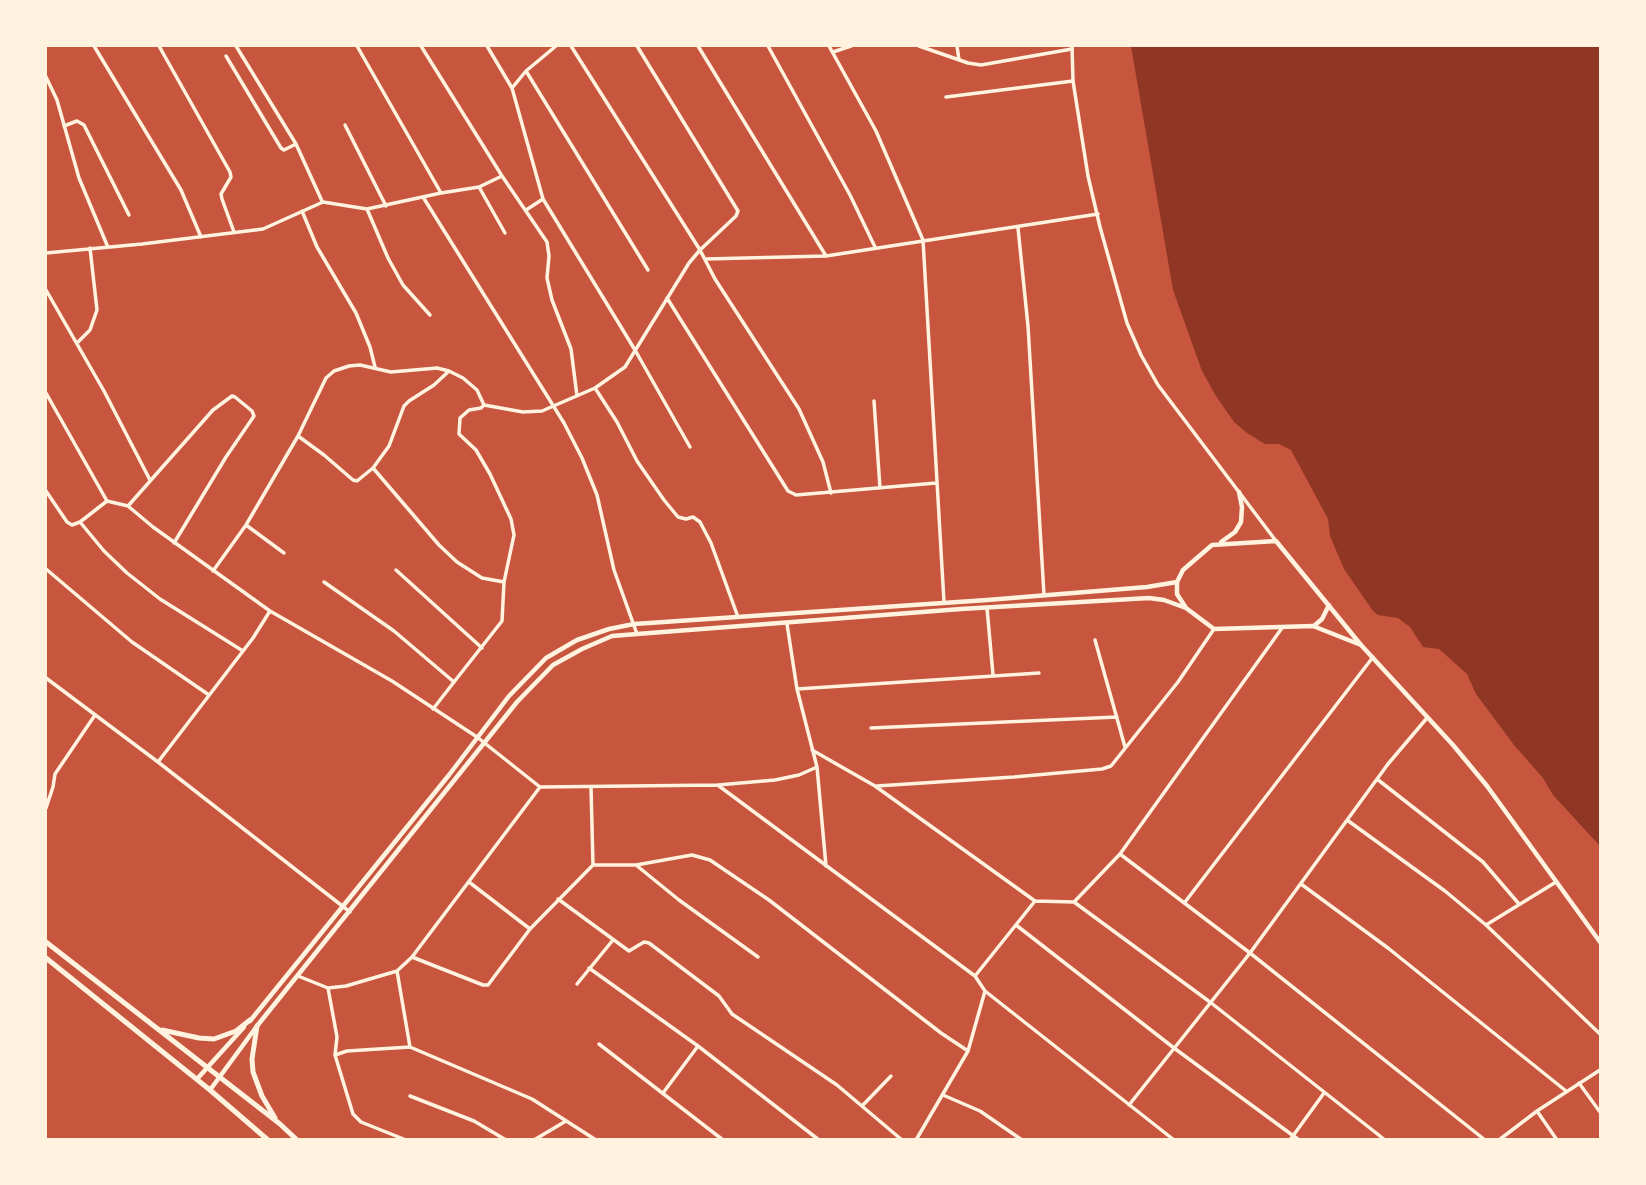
<!DOCTYPE html>
<style>
body{margin:0}
#map{position:relative;width:1646px;height:1185px;overflow:hidden;background:#c8553d;font-family:"Source Sans 3",sans-serif}
canvas{display:block}
.frame{position:absolute;inset:0;border:47px solid #fff3e0;pointer-events:none}
</style>
<div id="map">
<canvas width="1646" height="1185"></canvas>
<div class="frame"></div>
</div>
<script>
const ctx = document.querySelector('canvas').getContext('2d');
ctx.lineJoin = 'round';
function paint(path, color) {
  ctx.fillStyle = color;
  ctx.fill(path, 'evenodd');
}
function poly(rows) {
  const path = new Path2D();
  for (const r of rows) {
    path.moveTo(r[0], r[1]);
    for (let i = 2; i < r.length; i += 2) path.lineTo(r[i], r[i + 1]);
  }
  return path;
}
function strokePath(path, color, width, dash) {
  ctx.strokeStyle = color;
  ctx.lineWidth = width;
  ctx.lineCap = dash ? 'butt' : 'round';
  ctx.setLineDash(dash || []);
  ctx.stroke(path);
}
paint(poly([
 [1131,46,1600,46,1600,846,1553,795,1543,778,1514,745,1476,694,1467,674,1439,649,1423,647,1410,627,1398,618,1378,615,1373,611,1344,569,1330,536,1328,519,1291,450,1279,444,1265,444,1247,433,1234,422,1216,396,1202,371,1173,290]
]), '#8f3625');
strokePath(poly([
 [94,46,181,190,201,237],
 [159,46,230,172,231,177,221,194,222,199,234,232],
 [236,46,296,144],
 [421,46,502,176,479,187,441,193],
 [487,46,512,88],
 [571,46,700,250,715,279,799,409,823,462,831,493],
 [698,46,826,256],
 [768,46,850,195,875,247],
 [829,46,876,131,923,240,944,602],
 [919,46,968,63,981,65,1072,49],
 [957,46,959,60],
 [833,52,851,46],
 [226,56,281,148,284,150,296,144,322,201],
 [526,71,648,270],
 [46,77,57,100,79,178,107,245],
 [946,97,1073,81],
 [345,125,386,206],
 [64,126,77,121,84,125,129,215],
 [502,176,547,242,549,256,547,278,552,300,571,349,577,396],
 [479,187,505,233],
 [423,197,564,423,582,458,597,495,614,570,637,634],
 [543,199,635,350,690,447],
 [367,209,388,258,403,285,430,315],
 [526,210,543,199,512,88,526,71,556,46],
 [302,211,317,247,356,313,370,347,375,367],
 [1018,228,1028,326,1044,595],
 [46,253,142,244,263,229,323,202,367,209,441,193,357,46],
 [705,259,826,256,1098,214],
 [46,290,104,391,150,480],
 [667,298,788,491,796,495,936,483],
 [78,342,90,330,97,310,90,248],
 [595,388,625,367,689,263,700,250,736,216,738,211,637,46],
 [46,393,107,501],
 [874,401,880,488],
 [298,436,326,378,334,371,349,366,360,365,391,372,437,368,449,371,463,378,477,390,484,405],
 [373,468,439,545,457,562,482,578,504,582],
 [46,491,67,522,72,525,80,522,104,551,127,573,160,599,243,651],
 [128,506,153,527,270,611,392,681,477,737,540,787,718,785,775,780,799,775,817,767],
 [80,522,107,501,128,506,213,410,232,396,235,397,252,411,254,416,226,457,174,543],
 [246,525,284,553],
 [46,569,132,642,209,695],
 [396,570,482,648],
 [213,571,246,525,298,436,324,455,353,480,357,481,373,468,389,446,404,406,409,401,434,385,449,371],
 [324,582,394,631,454,682,502,621,504,582,514,535,511,519,490,474,476,450,459,434,460,418,469,410,481,408,484,405,523,412,542,411,595,388,617,422,637,461,664,500,678,517,686,519,693,517,700,522,711,543,738,617],
 [987,608,993,675],
 [787,624,797,689,817,767,826,866],
 [1095,640,1125,747],
 [46,678,158,762,350,912],
 [797,689,1039,673],
 [433,709,454,682],
 [871,728,1117,717],
 [812,750,875,786,1035,901,1074,902,1210,1002,1385,1140],
 [158,762,253,638,270,611],
 [1377,779,1483,862,1519,904],
 [719,786,975,976,985,991,1174,1140],
 [877,786,1014,777,1102,769,1111,766,1178,682,1214,629],
 [591,787,593,865],
 [46,808,53,787,55,774,95,715],
 [1347,820,1445,891,1486,925,1600,1034],
 [1120,854,1250,953,1485,1140],
 [636,865,679,900,758,957],
 [469,882,530,929],
 [1301,884,1388,948,1566,1091],
 [558,899,629,951,644,942,649,943,719,996,732,1014,837,1085,902,1140],
 [1074,902,1120,854,1282,628],
 [1185,902,1373,657],
 [1016,925,1174,1048,1299,1140],
 [1486,925,1556,882],
 [412,957,483,985,488,985,530,929,593,865,636,865,692,855,710,860,769,900,941,1033,968,1051],
 [589,968,698,1046,819,1140],
 [397,971,410,1047],
 [298,976,328,988,346,986,397,971,412,957,540,787],
 [975,976,1035,901],
 [577,984,613,940],
 [328,988,337,1037,335,1055,353,1114,361,1122,406,1140],
 [599,1044,723,1140],
 [335,1055,347,1051,410,1047,532,1099,596,1140],
 [1579,1083,1600,1112],
 [663,1093,698,1046],
 [943,1095,980,1111,1022,1140],
 [410,1096,474,1121,506,1140],
 [1129,1105,1250,953,1388,764,1427,718],
 [862,1106,891,1076],
 [1537,1111,1557,1140],
 [534,1140,566,1121],
 [916,1140,968,1051,985,991],
 [1290,1140,1324,1093],
 [1499,1140,1537,1111,1600,1070]
]), '#fff3e0', 3.5);
strokePath(poly([
 [1072,46,1073,81,1088,176,1100,227,1127,323,1141,355,1158,385,1276,541]
]), '#fff3e0', 3.5);
strokePath(poly([
 [1221,542,1235,532,1241,522,1242,507,1239,492],
 [1314,626,1322,619,1329,605],
 [1361,645,1313,626,1214,629,1186,608,1177,594,1177,582,1183,570,1212,545,1276,541,1361,645,1453,745,1487,786,1600,942],
 [250,1021,449,775,509,696,546,658,577,640,609,629,634,624,987,600,1147,587,1177,582],
 [197,1079,244,1027],
 [210,1090,257,1026,517,702,553,665,582,649,612,636,637,634,961,609,1149,598,1164,600,1186,608]
]), '#fff3e0', 4.5);
strokePath(poly([
 [46,942,280,1124,297,1140],
 [46,958,210,1090,268,1140],
 [257,1026,252,1059,253,1072,262,1096,275,1118],
 [162,1030,199,1038,214,1039,236,1031,250,1020]
]), '#fff3e0', 5);
</script>
